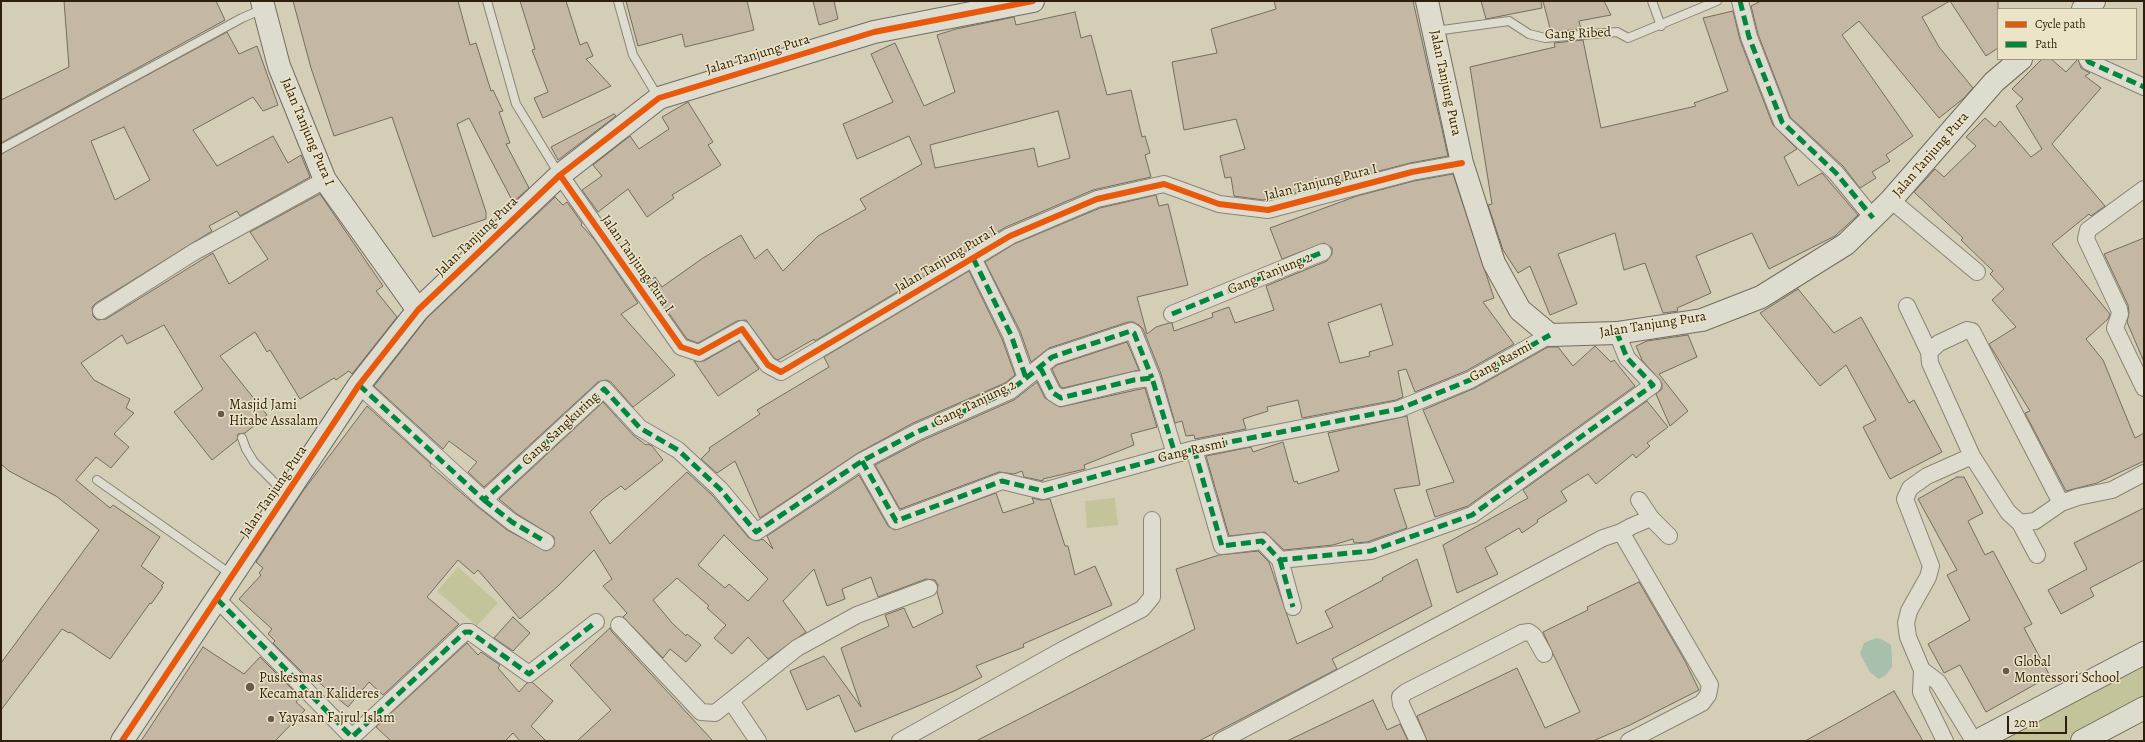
<!DOCTYPE html>
<style>
body{margin:0}
#map{position:relative;width:2145px;height:742px;overflow:hidden;background:#d4ceb6;font-family:Alegreya,serif}
canvas{display:block}
.frame{position:absolute;inset:0;border:2px solid #2d1f0b;pointer-events:none}
.legend{position:absolute;left:1997px;top:8px;width:140px;height:52px;box-sizing:border-box;background:#ece4c7;border:1px solid #a0957c;margin:0;padding:5px 7px;list-style:none;font-size:12px;color:#2d1f0b}
.legend li{display:flex;align-items:center;gap:8px;height:20px}
.legend b{width:20px;border:1px solid #a0957c}
.scale{position:absolute;left:2007px;top:716px;width:60px;height:18px;box-sizing:border-box;border:2px solid #2d1f0b;border-top:0;padding-left:5px;font-size:12px;line-height:14px;white-space:nowrap;color:#2d1f0b;-webkit-text-stroke:3px #ece4c7;paint-order:stroke}
</style>
<div id="map">
<canvas width="2145" height="742"></canvas>
<div class="frame"></div>
<ul class="legend">
<li><b style="height:5px;background:#e8590c"></b>Cycle path</li>
<li><b style="height:5px;background:#00873e"></b>Path</li>
</ul>
<div class="scale">20 m</div>
</div>
<script>
const ctx = document.querySelector('canvas').getContext('2d');
ctx.lineJoin = 'round';
function paint(path, color) {
  ctx.fillStyle = color;
  ctx.fill(path, 'evenodd');
}
function poly(rows) {
  const path = new Path2D();
  for (const r of rows) {
    path.moveTo(r[0], r[1]);
    for (let i = 2; i < r.length; i += 2) path.lineTo(r[i], r[i + 1]);
  }
  return path;
}
function strokePath(path, color, width, dash) {
  ctx.strokeStyle = color;
  ctx.lineWidth = width;
  ctx.lineCap = dash ? 'butt' : 'round';
  ctx.setLineDash(dash || []);
  ctx.stroke(path);
}
function drawText(font, color, halo, rows, align = 'center') {
  ctx.font = font + ' Alegreya,serif';
  ctx.lineWidth = 3;
  ctx.setLineDash([]);
  ctx.textBaseline = 'middle';
  ctx.strokeStyle = halo;
  ctx.fillStyle = color;
  for (const [text, x, y, turn = 0] of rows) {
    ctx.save();
    ctx.translate(x, y);
    ctx.rotate((+turn || 0) * Math.PI / 180);
    ctx.textAlign = isNaN(turn) ? turn : align;
    if (halo) ctx.strokeText(text, 0, 0);
    ctx.fillText(text, 0, 0);
    ctx.restore();
  }
}
paint(poly([
 [1115,498,1118,525,1087,528,1085,501],
 [458,567,498,603,477,626,437,591],
 [2144,655,2144,708,2081,741,1982,741]
]), '#c4c49b');
paint(poly([
 [1876,638,1883,640,1891,645,1892,657,1892,667,1886,675,1879,679,1870,672,1860,654,1864,643]
]), '#a7bfab');
const building = poly([
 [64,1,216,1,225,20,1,143,1,100,69,67,64,1],
 [293,1,458,1,470,45,476,43,491,91,493,90,503,111,499,112,510,143,506,144,529,188,513,202,469,118,457,124,486,212,486,219,433,237,392,117,334,136,311,68,293,1],
 [520,1,566,1,580,45,587,42,593,56,586,59,611,86,543,118,534,98,548,92,532,50,535,49,520,1],
 [626,1,747,1,754,30,685,47,682,34,638,46,626,1],
 [813,1,834,1,838,19,819,25,813,1],
 [1274,1,1413,1,1448,156,1410,163,1283,196,1263,200,1234,196,1231,177,1225,178,1220,156,1245,149,1236,119,1184,130,1172,62,1217,53,1211,29,1276,9,1274,1],
 [1481,1,1541,1,1542,8,1486,19,1481,1],
 [1543,1,1604,1,1611,15,1579,21,1581,29,1551,32,1543,1],
 [1761,1,1998,1,1998,48,1986,56,1950,1,1922,17,1939,47,1973,88,1964,98,1939,118,1859,21,1842,35,1913,136,1886,155,1890,161,1872,172,1876,178,1860,188,1843,166,1790,117,1758,34,1751,6,1761,1],
 [1733,11,1740,40,1773,125,1797,149,1784,157,1798,186,1822,173,1858,215,1835,236,1769,269,1752,233,1696,256,1711,293,1677,308,1678,311,1663,313,1645,263,1624,270,1615,233,1558,254,1577,304,1550,315,1530,266,1518,273,1503,250,1488,205,1492,204,1470,67,1555,47,1554,43,1583,40,1601,128,1696,106,1694,103,1728,91,1703,18,1733,11],
 [1075,12,1081,38,1091,35,1107,95,1131,90,1142,137,1145,136,1150,153,1145,155,1151,177,1093,190,1006,227,815,341,814,339,778,360,774,358,746,320,737,321,698,343,687,339,647,282,655,277,662,287,703,258,741,235,755,259,767,249,783,271,818,236,866,209,860,199,922,164,909,136,857,159,843,124,893,102,871,54,895,43,924,106,955,92,937,35,956,29,1014,17,1016,25,1075,12],
 [1058,111,1070,158,1038,167,1034,148,935,168,930,145,1058,111],
 [227,32,239,54,257,46,278,105,263,111,253,97,193,130,217,166,273,136,288,163,301,155,310,177,240,216,237,211,209,226,212,231,96,303,92,307,93,316,97,320,106,319,213,253,229,284,268,259,250,232,320,194,383,286,376,291,397,317,352,374,349,371,336,380,334,378,300,399,270,350,267,352,255,332,220,356,267,415,245,433,238,434,237,440,212,460,174,412,203,389,164,325,127,344,122,335,81,363,94,380,130,399,126,408,134,413,114,434,129,447,111,468,96,457,76,480,110,508,113,505,160,537,141,566,164,583,161,586,163,587,151,604,150,603,110,659,70,632,69,633,62,629,1,710,1,663,99,530,56,496,9,471,1,464,1,154,227,32],
 [124,127,150,180,115,200,91,141,124,127],
 [2042,59,2051,59,2066,72,2078,59,2081,68,2090,73,2085,76,2101,88,2052,144,2105,206,2091,216,2089,214,2052,244,2110,314,2108,319,2086,339,2103,360,2135,438,2144,433,2144,461,2097,483,2066,491,2025,413,2030,411,1989,344,2016,327,1992,300,2004,289,1990,274,1993,271,1961,240,1963,238,1914,192,1935,169,1944,177,1976,146,1966,137,1985,118,1995,127,2000,121,2031,157,2042,149,2016,106,2023,99,2012,89,2042,59],
 [688,102,713,142,708,145,721,165,672,195,674,198,647,217,628,189,598,212,582,190,602,176,593,165,630,136,639,149,669,129,662,117,688,102],
 [614,114,616,116,558,160,551,147,614,114],
 [1453,174,1494,298,1483,302,1514,344,1466,371,1415,392,1406,369,1398,371,1403,397,1396,400,1302,418,1298,400,1267,407,1268,411,1243,419,1246,429,1195,439,1194,435,1186,436,1182,421,1175,423,1161,374,1143,329,1139,325,1133,322,1128,322,1049,348,1031,362,1020,331,985,262,1014,244,1100,208,1156,195,1159,206,1168,204,1188,285,1137,297,1147,334,1156,327,1169,323,1172,323,1174,331,1213,317,1212,313,1229,307,1235,323,1274,310,1266,286,1327,261,1332,254,1332,248,1324,243,1282,259,1270,228,1357,196,1414,181,1453,174],
 [1381,304,1393,345,1369,352,1370,356,1340,363,1328,323,1381,304],
 [555,197,563,205,567,202,582,223,581,225,594,239,638,303,621,314,675,375,633,407,611,382,606,380,598,382,484,487,468,472,477,462,449,441,443,449,374,386,427,318,555,197],
 [2144,238,2144,362,2127,322,2129,313,2128,305,2104,254,2144,238],
 [969,271,1002,339,1015,375,1005,383,913,423,858,453,760,518,735,461,717,473,701,459,710,450,709,448,760,414,757,410,829,367,824,357,969,271],
 [1798,289,1834,333,1861,317,1909,403,1914,400,1942,452,1890,479,1863,427,1876,420,1846,365,1820,386,1760,313,1798,289],
 [1688,335,1697,357,1659,374,1688,411,1670,426,1656,394,1662,389,1662,383,1642,360,1636,346,1647,341,1688,335],
 [739,341,759,369,718,396,694,361,704,361,739,341],
 [1127,342,1139,370,1063,388,1060,386,1052,369,1057,365,1127,342],
 [1595,346,1611,362,1614,360,1635,386,1468,506,1435,517,1426,490,1454,482,1423,410,1475,388,1548,347,1558,347,1573,366,1595,346],
 [1037,382,1045,398,1060,407,1145,388,1157,427,1131,434,1134,445,1084,465,1085,469,1043,479,1043,481,1024,477,1022,471,1014,474,999,472,900,509,875,465,921,441,1014,400,1037,382],
 [1647,401,1668,427,1647,443,1650,446,1636,458,1633,454,1596,484,1588,474,1561,491,1567,501,1537,520,1538,522,1522,533,1519,528,1485,548,1498,574,1457,593,1443,545,1528,498,1523,490,1647,401],
 [603,402,633,435,646,445,648,444,652,446,663,460,625,490,621,486,603,499,590,512,610,544,687,472,713,496,749,538,757,541,763,539,773,549,767,536,859,475,888,526,895,530,996,493,1003,513,1034,503,1032,498,1041,500,1050,499,1065,546,1068,546,1075,575,1095,566,1112,605,1023,644,1024,647,976,666,982,677,952,692,855,732,839,695,807,710,790,671,824,656,861,707,841,648,889,626,885,615,904,608,913,628,943,613,937,592,938,585,935,580,926,579,878,597,871,577,842,589,845,599,827,606,814,569,783,601,806,632,768,659,748,637,732,654,714,638,726,625,707,608,709,606,677,578,653,600,672,623,686,636,687,634,701,645,686,662,670,649,663,658,623,617,627,613,603,586,612,579,594,550,557,587,520,619,478,570,474,574,458,560,427,597,459,624,383,695,369,682,348,707,316,680,313,683,273,643,275,641,268,634,272,629,239,599,261,575,259,573,263,568,256,562,303,491,367,406,431,464,430,466,478,507,507,530,546,551,554,546,554,537,517,514,499,499,603,402],
 [724,535,768,579,748,601,729,584,725,588,698,565,724,535],
 [1407,416,1420,485,1394,489,1407,528,1367,542,1354,543,1353,539,1333,545,1284,550,1265,532,1229,536,1206,456,1251,447,1253,452,1283,442,1294,482,1297,481,1298,484,1339,471,1328,433,1407,416],
 [1957,477,1964,477,1983,513,1968,521,1985,555,1993,551,2032,624,2024,628,2050,676,1986,712,1960,665,1944,673,1928,644,1970,620,1947,575,1957,570,1918,499,1957,477],
 [2144,508,2144,560,2090,588,2094,596,2061,614,2048,590,2087,569,2074,543,2144,508],
 [1258,551,1269,562,1297,644,1333,627,1325,611,1383,580,1382,578,1417,559,1432,606,1332,659,1337,669,1199,741,976,741,1195,629,1176,569,1219,555,1258,551],
 [1639,582,1685,661,1699,690,1630,725,1593,741,1427,741,1417,716,1517,668,1545,728,1580,712,1543,632,1588,610,1587,607,1639,582],
 [513,617,530,633,513,651,494,638,513,617],
 [610,628,612,632,713,741,577,741,611,710,570,665,610,628],
 [467,643,478,655,481,652,500,665,498,668,519,692,527,683,532,682,553,701,531,726,546,741,520,741,513,733,505,741,391,741,376,727,467,643],
 [203,647,244,674,260,657,300,697,296,702,305,710,275,741,141,741,203,647],
 [1894,691,1923,741,1805,741,1845,719,1894,691],
 [1373,700,1387,730,1400,724,1408,741,1287,741,1373,700]
]);
paint(building, '#c4b8a5');
strokePath(building, '#726d5e', 1);
const lane = poly([
 [487,1,516,104,559,174],
 [618,1,633,55,658,97],
 [1652,1,1661,26],
 [1435,31,1509,21,1529,34,1545,38,1617,32,1628,38,1717,1],
 [1,149,242,18,263,9],
 [242,438,246,449,254,462,286,494],
 [97,480,232,575]
]);
const street = poly([
 [1740,1,1749,37,1782,122,1836,173,1873,218],
 [2087,59,2089,62,2144,87],
 [560,175,681,347,699,353,742,329,768,365,781,372,1010,236,1097,199,1164,184,1219,204,1268,210,1412,172,1462,163],
 [2144,189,2088,230,2086,239,2119,309,2120,314,2115,328,2144,388],
 [1891,200,1977,272],
 [973,258,1011,335,1026,378],
 [1907,306,1929,352,1930,363,1972,456,1927,476,1910,488,1905,499,1931,566,1928,577,1909,611,1906,623,1908,637,1922,670,1921,692,1945,741],
 [101,311,194,252,325,180],
 [1172,314,1323,252],
 [1929,352,1939,343,1967,330,1972,331,2061,503],
 [1040,367,1053,393,1061,398,1134,380,1152,378,1175,454],
 [359,385,484,500,604,389,640,428,678,450,720,489,756,532,862,461,917,432,1010,391,1052,357,1131,331,1134,333,1152,378],
 [1194,449,1222,546,1262,541,1280,560,1371,551,1472,515,1653,385,1627,358,1617,333],
 [1972,456,2008,512,2020,523,2035,521,2061,503,2078,497,2112,490,2144,473],
 [862,461,896,521,1002,481,1043,491,1194,449,1399,409,1470,380,1550,335],
 [484,500,512,522,546,542],
 [1639,500,1651,518],
 [2020,523,2037,555],
 [1621,532,1710,685,1708,695,1702,703,1629,741],
 [1280,560,1293,607],
 [217,599,352,737,465,632,470,632,529,674,596,622],
 [619,625,701,712,715,713,797,648,857,615,929,588],
 [1922,670,1938,682,1974,741],
 [731,701,758,741],
 [900,741,1064,649,1142,609,1152,597,1152,520],
 [1221,741,1603,538,1621,532,1632,526,1651,518,1669,536],
 [1418,741,1401,704,1400,697,1406,692,1522,633,1529,632,1534,636,1544,654]
]);
const secondary = poly([
 [262,1,279,66,325,180,418,310],
 [1427,1,1462,163,1494,263,1520,310,1550,335,1617,333,1702,320,1761,297,1846,244,1891,200,1994,82,2021,59],
 [2083,9,2094,1],
 [122,741,359,385,418,310,560,175,659,98,874,32,1033,1],
 [1977,741,2144,653],
 [2082,741,2144,708]
]);
strokePath(lane, '#8a8475', 10);
strokePath(street, '#8a8475', 18);
strokePath(secondary, '#726d5e', 24);
strokePath(lane, '#dedbcf', 8);
strokePath(street, '#dedbcf', 16);
strokePath(secondary, '#dedbcf', 22);
strokePath(poly([
 [1740,1,1749,37,1782,122,1836,173,1873,218],
 [2087,59,2089,62,2144,87],
 [973,258,1011,335,1026,378],
 [1172,314,1323,252],
 [1040,367,1053,393,1061,398,1134,380,1152,378,1175,454],
 [359,385,484,500,604,389,640,428,678,450,720,489,756,532,862,461,917,432,1010,391,1052,357,1131,331,1134,333,1152,378],
 [1194,449,1222,546,1262,541,1280,560,1371,551,1472,515,1653,385,1627,358,1617,333],
 [862,461,896,521,1002,481,1043,491,1194,449,1399,409,1470,380,1550,335],
 [484,500,512,522,546,542],
 [1280,560,1293,607],
 [217,599,352,737,465,632,470,632,529,674,596,622]
]), '#00873e', 5, [10, 5]);
strokePath(poly([
 [560,175,681,347,699,353,742,329,768,365,781,372,1010,236,1097,199,1164,184,1219,204,1268,210,1412,172,1462,163],
 [122,741,359,385,418,310,560,175,659,98,874,32,1033,1]
]), '#e8590c', 6);
for (const [x, y, r, color] of [
 [221,414,4,"#675c47"],
 [2006,671,4,"#675c47"],
 [250,687,5,"#675c47"],
 [271,719,4,"#675c47"]
]) {
  const dot = new Path2D();
  dot.arc(x, y, r, 0, 2 * Math.PI);
  ctx.fillStyle = color;
  ctx.fill(dot);
  strokePath(dot, '#ece4c7', 1.5);
}
drawText('14px', '#2d1f0b', '#ece4c7', [
 ["Gang Ribed",1578,34,-2],
 ["Jalan Tanjung Pura",758,55,-17],
 ["Jalan Tanjung Pura",1445,83,78],
 ["Jalan Tanjung Pura I",307,132,67],
 ["Jalan Tanjung Pura",1931,155,-49],
 ["Jalan Tanjung Pura I",1321,183,-14],
 ["Jalan Tanjung Pura",477,237,-44],
 ["Jalan Tanjung Pura I",946,260,-31],
 ["Jalan Tanjung Pura I",637,264,55],
 ["Gang Tanjung 2",1270,274,-22],
 ["Jalan Tanjung Pura",1653,325,-9],
 ["Gang Rasmi",1501,362,-29],
 ["Gang Tanjung 2",975,404,-26],
 ["Gang Sangkuring",561,429,-43],
 ["Gang Rasmi",1192,451,-13],
 ["Jalan Tanjung Pura",274,492,-56]
]);
drawText('14px', '#2d1f0b', '#ece4c7', [
 ["Masjid Jami",229,406],
 ["Hitabe Assalam",229,422],
 ["Global",2014,663],
 ["Montessori School",2014,679],
 ["Puskesmas",259,679],
 ["Kecamatan Kalideres",259,695],
 ["Yayasan Fajrul Islam",279,719]
], 'left');
</script>
